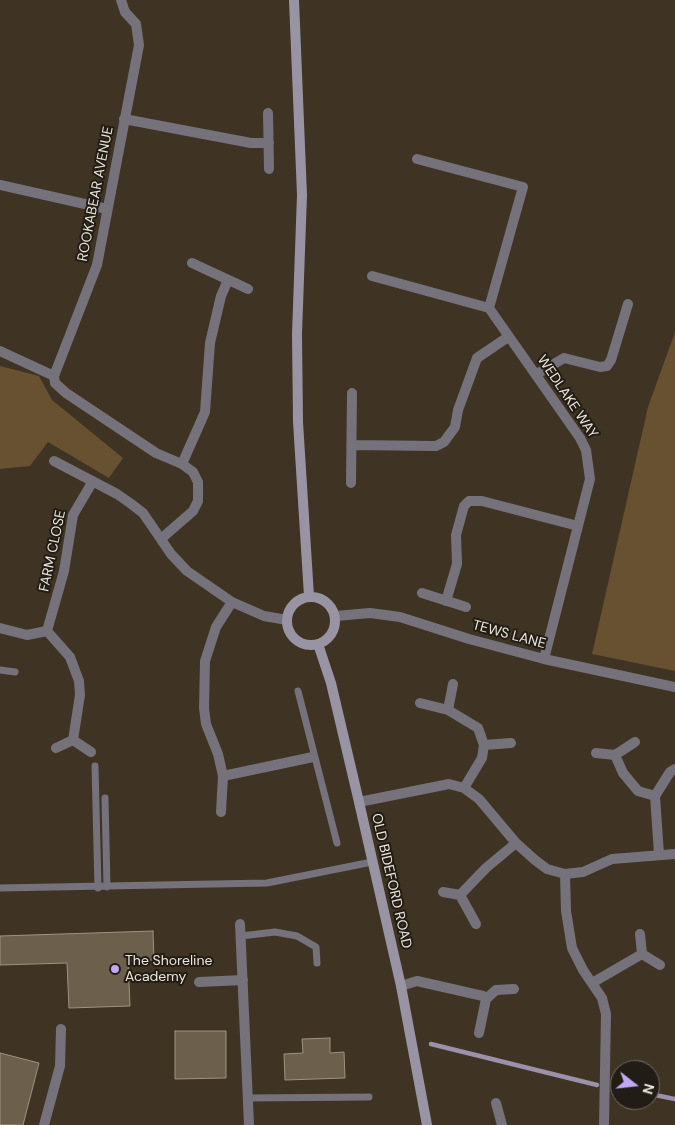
<!DOCTYPE html>
<style>
body{margin:0}
#map{position:relative;width:675px;height:1125px;overflow:hidden;background:#3f3323;font-family:"DM Sans",sans-serif}
canvas{display:block}
.north{position:absolute;left:610px;top:1060px;width:50px;height:50px;box-sizing:border-box;background:#211c15;border:1px solid #726c64;border-radius:50%;rotate:106deg;font-size:14px;font-weight:700;line-height:20px;text-align:center;color:#ece5da}
.north::after{content:'';display:block;margin:auto;width:18px;height:22px;background:#c0a8f4;clip-path:polygon(50% 0,100% 100%,50% 72%,0 100%)}
</style>
<div id="map">
<canvas width="675" height="1125"></canvas>
<div class="north">N</div>
</div>
<script>
const ctx = document.querySelector('canvas').getContext('2d');
ctx.lineJoin = 'round';
function paint(path, color) {
  ctx.fillStyle = color;
  ctx.fill(path, 'evenodd');
}
function poly(rows) {
  const path = new Path2D();
  for (const r of rows) {
    if (r.length === 3) {
      path.moveTo(r[0] + r[2], r[1]);
      path.arc(r[0], r[1], r[2], 0, 2 * Math.PI);
      continue;
    }
    path.moveTo(r[0], r[1]);
    for (let i = 2; i < r.length; i += 2) path.lineTo(r[i], r[i + 1]);
  }
  return path;
}
function strokePath(path, color, width, dash) {
  ctx.strokeStyle = color;
  ctx.lineWidth = width;
  ctx.lineCap = dash ? 'butt' : 'round';
  ctx.setLineDash(dash || []);
  ctx.stroke(path);
}
function drawText(font, color, halo, rows, align = 'center') {
  ctx.font = font + ' "DM Sans",sans-serif';
  ctx.lineWidth = 4;
  ctx.setLineDash([]);
  ctx.textBaseline = 'middle';
  ctx.strokeStyle = halo;
  ctx.fillStyle = color;
  for (const [text, x, y, turn = 0] of rows) {
    ctx.save();
    ctx.translate(x, y);
    ctx.rotate((+turn || 0) * Math.PI / 180);
    ctx.textAlign = isNaN(turn) ? turn : align;
    if (halo) ctx.strokeText(text, 0, 0);
    ctx.fillText(text, 0, 0);
    ctx.restore();
  }
}
paint(poly([
 [675,332,675,671,592,654,648,407],
 [0,366,39,376,52,400,123,458,109,478,48,442,30,466,0,469]
]), '#675130');
strokePath(poly([
 [431,1044,597,1085],
 [617,1088,620,1088],
 [650,1094,675,1099]
]), '#9c90aa', 4.5);
const building = poly([
 [153,931,154,960,128,961,130,1006,69,1008,67,963,0,965,0,936,153,931],
 [175,1031,226,1031,226,1078,175,1079,175,1031],
 [330,1038,330,1053,344,1052,345,1078,285,1080,284,1054,303,1053,302,1039,330,1038],
 [0,1053,39,1063,23,1125,0,1125,0,1053]
]);
paint(building, '#6c604d');
strokePath(building, '#9f927f', 1);
strokePath(poly([
 [0,670,15,672],
 [298,691,337,843],
 [95,766,98,888],
 [105,798,107,887],
 [0,888,267,883,372,862],
 [241,936,275,932,297,936,316,947,317,963],
 [248,1098,369,1097]
]), '#75727b', 7);
strokePath(poly([
 [121,0,125,12,136,24,139,45,97,265,54,376,55,383,66,393,156,453,182,464,193,472,198,482,198,501,193,511,162,538],
 [268,113,269,169],
 [124,119,251,143,269,143],
 [417,159,523,187,489,308],
 [0,185,107,209],
 [192,263,248,289],
 [372,276,489,308,580,438,586,450,590,479,544,659],
 [0,351,54,376],
 [537,374,564,358,600,367,607,366,611,360,628,304],
 [352,445,436,446,444,442,455,427,458,410,477,358,508,337],
 [54,461,117,494,130,503,143,513,171,554,187,571,232,602,264,616,287,620],
 [182,464,205,412,210,343,221,296,228,280],
 [351,483,352,393],
 [422,593,466,607],
 [446,601,457,564,456,535,464,506,469,501,482,501,578,526],
 [336,616,370,613,400,617,469,639,544,659,675,687],
 [0,628,27,635,47,631],
 [420,703,448,710,478,728,484,745,482,758,464,788],
 [448,710,453,684],
 [73,740,80,695,79,681,70,657,47,631,64,571,73,515,93,481],
 [635,742,615,755,623,773,638,791,655,796],
 [484,745,511,743],
 [56,748,73,740,91,752],
 [596,753,615,755],
 [223,776,313,757],
 [359,802,449,784,464,788,479,799,516,843,535,860,547,869,565,874,583,872,612,859,675,854],
 [221,812,223,776,218,754,206,724,204,708,205,661,216,627,232,602],
 [659,854,655,796,670,772,675,769],
 [565,874,566,911,572,948,583,970,602,998,606,1014,604,1125],
 [443,892,460,895],
 [240,924,249,1125],
 [476,924,460,895,486,868,516,843],
 [640,934,642,954],
 [199,982,243,980],
 [592,983,642,954,660,965],
 [401,986,417,981,483,996,486,999,479,1033],
 [486,999,496,990,514,989],
 [496,1103,502,1125],
 [44,1125,60,1066,61,1029]
]), '#75727b', 10);
strokePath(poly([
 [294,0,302,195,297,334,298,422,309,596],
 [311,621,24],
 [318,644,331,683,359,802,401,986,427,1125]
]), '#9894a3', 10);
for (const [x, y, r, color] of [
 [115,969,5,"#c0a8f4"]
]) {
  const dot = new Path2D();
  dot.arc(x, y, r, 0, 2 * Math.PI);
  ctx.fillStyle = color;
  ctx.fill(dot);
  strokePath(dot, '#211c15', 2);
}
drawText('14px', '#ece5da', '#211c15', [
 ["ROOKABEAR AVENUE",96,194,-79],
 ["WEDLAKE WAY",567,397,56],
 ["FARM CLOSE",53,551,-78],
 ["TEWS LANE",509,635,15],
 ["OLD BIDEFORD ROAD",391,881,77]
]);
drawText('14px', '#ece5da', '#211c15', [
 ["The Shoreline",125,961],
 ["Academy",125,977]
], 'left');
</script>
